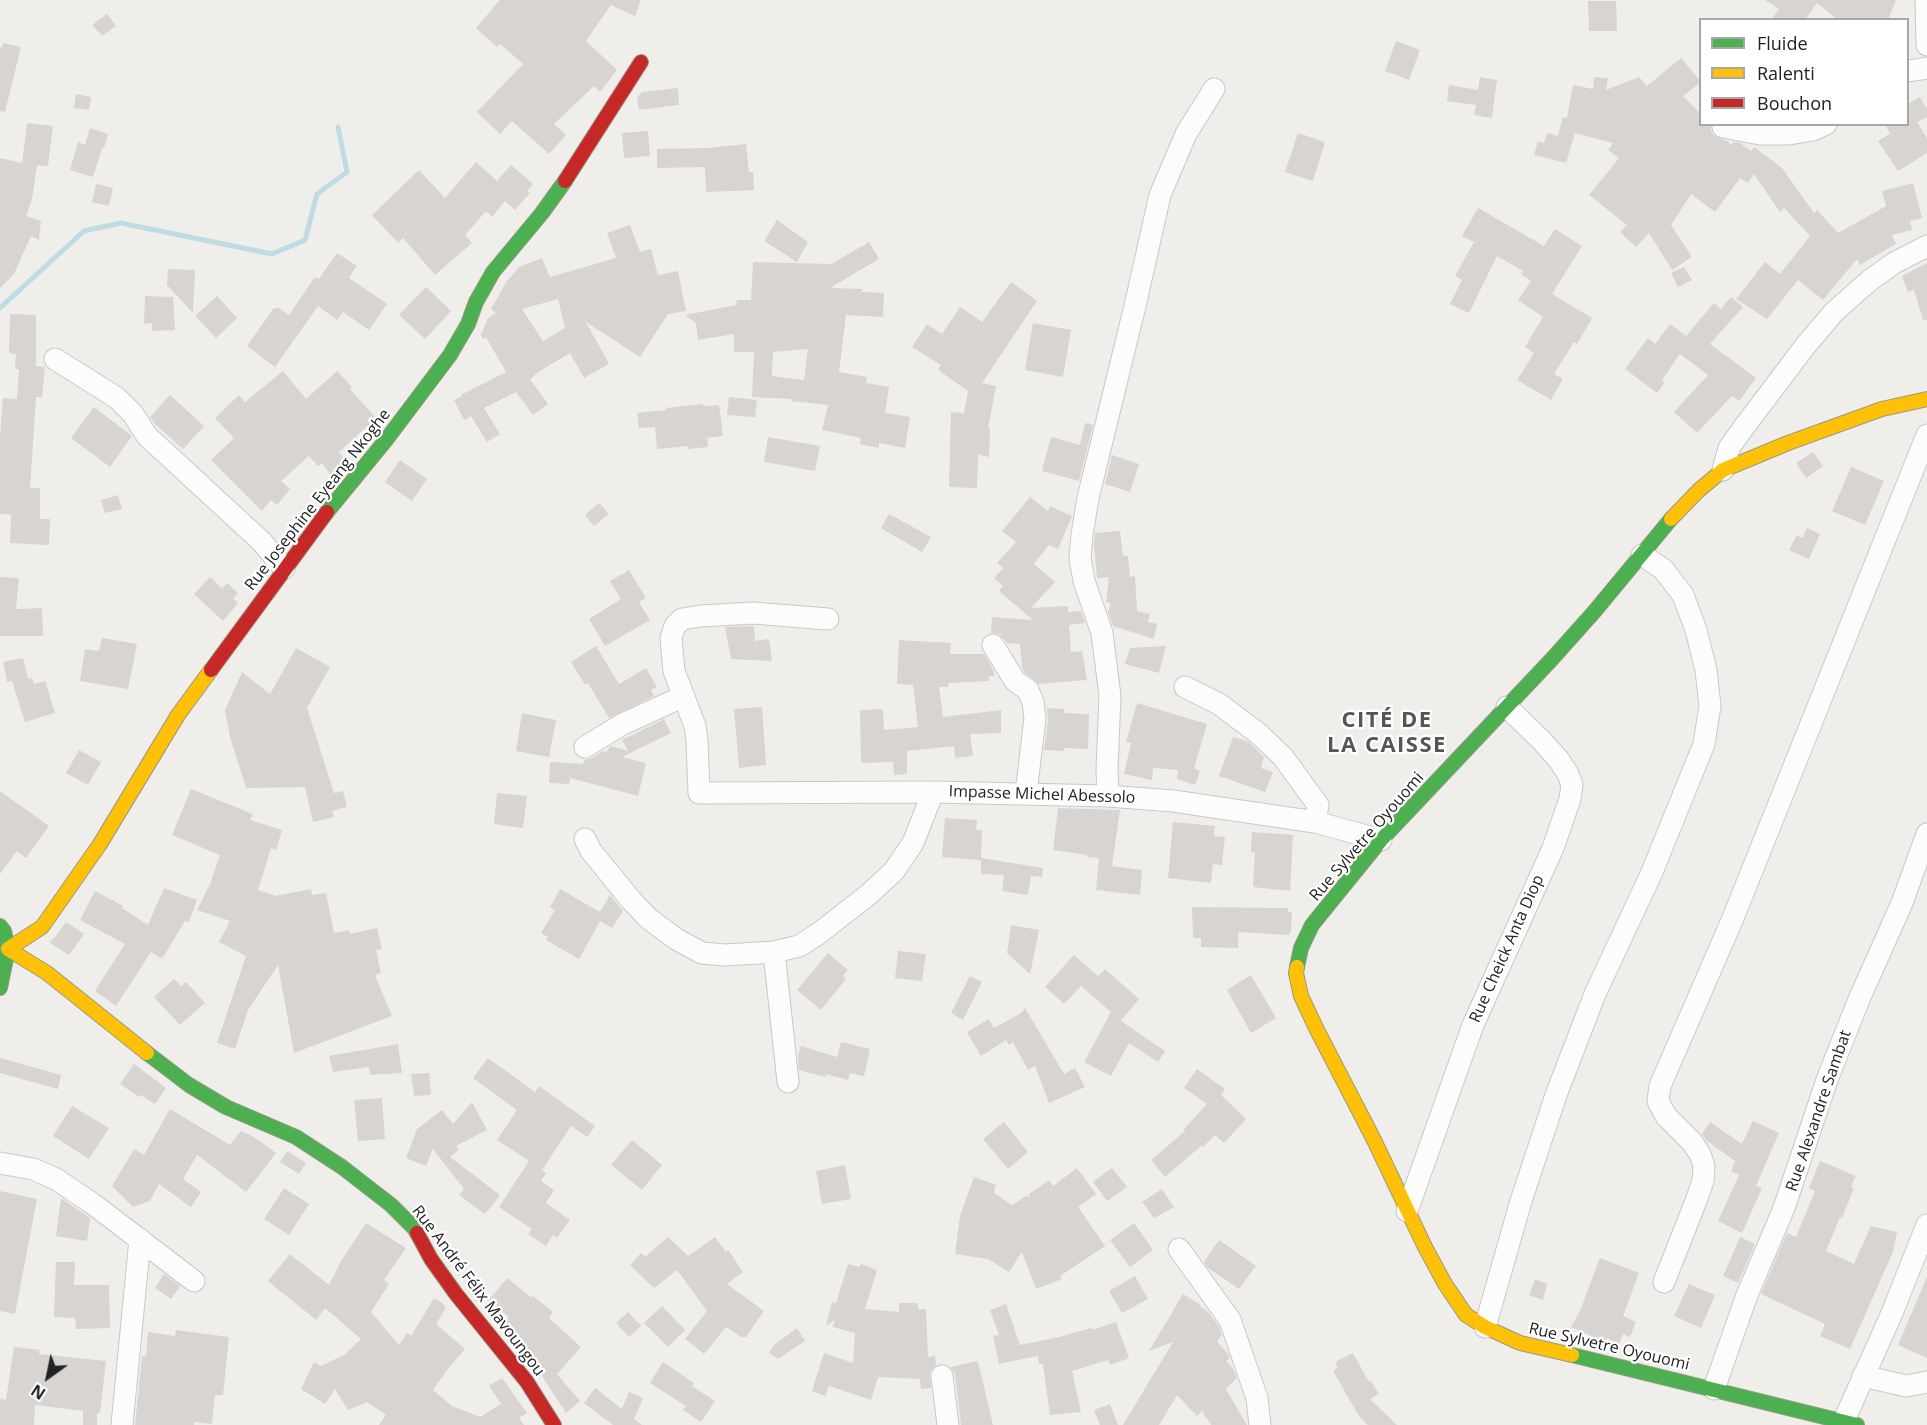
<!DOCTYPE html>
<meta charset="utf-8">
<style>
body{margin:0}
#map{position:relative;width:1927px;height:1425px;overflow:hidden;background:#f0eeeb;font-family:"Open Sans",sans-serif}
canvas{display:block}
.legend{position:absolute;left:1699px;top:18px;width:210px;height:108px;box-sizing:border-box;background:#fff;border:2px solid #a7a7a7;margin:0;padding:8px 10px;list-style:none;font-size:18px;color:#222}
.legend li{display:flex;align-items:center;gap:12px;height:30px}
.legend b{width:30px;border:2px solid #a7a7a7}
.north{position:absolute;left:18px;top:1347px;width:60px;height:60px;-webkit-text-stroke:4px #fff;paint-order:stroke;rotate:213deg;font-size:16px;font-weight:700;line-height:24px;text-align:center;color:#222}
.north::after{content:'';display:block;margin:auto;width:21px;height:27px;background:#222;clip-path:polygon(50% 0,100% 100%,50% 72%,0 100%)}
</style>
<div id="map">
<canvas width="1927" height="1425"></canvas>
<ul class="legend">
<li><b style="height:8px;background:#4caf50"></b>Fluide</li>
<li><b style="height:8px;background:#ffc107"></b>Ralenti</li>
<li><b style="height:8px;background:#c62828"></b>Bouchon</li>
</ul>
<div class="north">N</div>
</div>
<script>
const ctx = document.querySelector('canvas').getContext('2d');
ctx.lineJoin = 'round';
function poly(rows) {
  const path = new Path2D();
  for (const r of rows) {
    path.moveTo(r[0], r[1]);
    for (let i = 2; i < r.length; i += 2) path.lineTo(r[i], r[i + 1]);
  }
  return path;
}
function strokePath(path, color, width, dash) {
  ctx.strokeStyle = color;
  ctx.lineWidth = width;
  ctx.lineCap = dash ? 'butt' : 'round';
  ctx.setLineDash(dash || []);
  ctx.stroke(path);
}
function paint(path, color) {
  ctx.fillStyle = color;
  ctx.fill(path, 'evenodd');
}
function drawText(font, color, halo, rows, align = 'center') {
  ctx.font = font + ' "Open Sans",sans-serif';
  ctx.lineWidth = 4.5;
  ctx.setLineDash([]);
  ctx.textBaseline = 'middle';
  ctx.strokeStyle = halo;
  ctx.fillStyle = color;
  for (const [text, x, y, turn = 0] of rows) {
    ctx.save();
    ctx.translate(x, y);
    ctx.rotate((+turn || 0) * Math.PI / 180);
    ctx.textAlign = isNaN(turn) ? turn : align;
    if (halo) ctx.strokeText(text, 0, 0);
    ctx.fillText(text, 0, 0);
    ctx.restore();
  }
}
strokePath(poly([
 [0,308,84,231,121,223,272,254,305,240,317,194,347,172,338,127]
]), '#bfdbe3', 5);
paint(poly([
 [500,0,641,0,635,16,611,5,586,41,617,70,600,92,594,86,554,124,566,135,549,154,512,121,500,134,477,112,523,64,500,44,497,47,476,28],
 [1765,0,1896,0,1888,20,1838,20,1817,3,1805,20,1771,20,1779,9],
 [1588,1,1616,1,1617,31,1589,31],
 [107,14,116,26,102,36,92,25],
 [1396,41,1420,50,1409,80,1385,71],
 [3,43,21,47,5,112,0,111,0,47,2,48],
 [1681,58,1701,82,1683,96,1701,114,1701,124,1711,124,1711,131,1714,136,1727,141,1731,145,1733,142,1740,143,1751,151,1754,147,1782,168,1814,213,1817,210,1838,233,1886,206,1882,191,1913,183,1922,218,1910,221,1912,230,1892,235,1896,244,1860,265,1857,259,1823,300,1798,280,1767,319,1736,299,1765,262,1780,274,1810,236,1784,208,1780,212,1754,174,1748,183,1740,178,1715,212,1691,194,1671,225,1692,257,1672,270,1649,233,1636,247,1620,232,1627,225,1589,195,1619,158,1608,150,1613,143,1575,133,1566,163,1534,155,1538,141,1544,143,1547,133,1558,136,1563,117,1567,118,1573,85,1593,89,1594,77,1608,78,1606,90,1639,77,1647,86],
 [1480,77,1497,80,1492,118,1474,115,1476,105,1447,101,1449,85,1478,90],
 [678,88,679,105,639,110,637,98,642,92],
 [76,94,91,97,89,110,74,108],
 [1920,97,1927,109,1927,117,1917,122,1927,138,1927,153,1898,171,1878,141,1890,134,1885,124,1908,124,1908,104],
 [27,123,53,126,48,166,37,165,32,199,26,216,41,221,39,240,31,236,14,274,0,288,0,158,22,163],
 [90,128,108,134,104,148,102,148,93,177,70,170,78,142,85,145],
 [648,131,650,156,624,158,622,133],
 [1298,133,1325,142,1313,181,1285,172],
 [746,144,749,172,753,172,754,190,706,192,705,167,657,168,657,149,709,148],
 [476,162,497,181,511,165,533,184,527,191,530,193,515,210,505,201,492,217,486,211,465,235,472,243,435,275,403,238,398,243,372,215,419,170,445,198],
 [96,184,113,188,109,206,92,202],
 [1478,208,1544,246,1555,229,1582,246,1552,294,1592,318,1577,344,1574,342,1554,374,1563,379,1551,400,1517,380,1534,353,1525,347,1543,317,1518,300,1531,281,1521,274,1523,271,1497,256,1469,313,1450,304,1462,280,1455,276,1474,242,1462,236],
 [777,220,808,242,797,262,764,241],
 [630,225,640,252,651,249,658,275,678,271,686,311,668,314,640,357,586,322,609,364,584,378,570,353,540,371,530,379,548,404,533,415,516,392,484,408,500,434,487,442,471,416,464,420,454,400,462,396,461,395,506,372,486,337,483,339,481,335,488,318,496,313,491,309,507,281,519,267,542,258,550,277,616,258,607,233],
 [558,299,565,328,543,341,522,309],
 [869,242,879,259,830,288,862,289,862,292,884,293,883,317,846,315,839,372,867,377,866,383,889,387,885,413,910,417,905,448,879,443,879,448,860,444,861,438,822,430,828,405,791,401,791,399,752,397,754,352,734,352,734,334,698,340,696,323,685,315,736,305,737,300,751,300,753,262,831,264],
 [808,349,804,380,772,376,773,352],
 [337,253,357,266,349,278,387,304,369,330,343,312,337,320,318,306,275,367,247,346,274,308,279,308,289,315,315,277,319,279],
 [1927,263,1927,320,1923,320,1914,290,1908,292,1902,276],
 [1684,267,1692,280,1678,287,1671,273],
 [168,269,195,270,193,313,167,285],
 [1011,282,1037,301,982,383,996,386,988,428,990,429,989,457,976,454,978,455,977,488,949,487,951,412,964,413,968,391,938,370,941,365,912,347,927,324,942,334,960,307,982,322],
 [426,287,451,311,425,339,399,315],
 [145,296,173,297,175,330,152,331,152,323,144,324],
 [217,296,237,318,216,338,195,316],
 [1731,297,1743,307,1710,344,1756,378,1739,401,1732,396,1697,433,1674,412,1708,375,1680,354,1662,380,1665,382,1657,393,1625,369,1648,338,1655,344,1670,324,1686,336,1714,303,1721,309],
 [10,314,36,315,36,366,45,367,42,397,36,397,30,488,40,488,40,519,50,519,49,545,10,543,11,515,0,514,0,436,3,398,17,399,19,369,15,369,16,354,9,353],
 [1033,323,1071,330,1063,377,1025,370],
 [283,371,306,399,337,371,352,387,350,389,376,418,339,452,346,462,333,478,322,463,318,466,309,456,281,481,290,489,277,505,271,500,262,511,211,460,234,438,215,418,239,395,245,402],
 [170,395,204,426,183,449,155,424,150,417],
 [729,397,757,400,755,417,727,415],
 [703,404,703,406,719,405,723,436,707,438,708,447,688,449,688,446,657,449,655,427,639,428,637,413,666,410,666,408],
 [94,407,132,436,110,467,71,438],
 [1085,423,1093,425,1079,481,1042,471,1051,437,1080,445],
 [768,437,820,446,815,471,764,462],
 [1813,452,1823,466,1806,478,1796,463],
 [1112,455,1139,464,1130,492,1105,484],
 [400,460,427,479,412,501,385,482],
 [1851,467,1884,481,1865,525,1832,511],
 [118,495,122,509,105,513,101,500],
 [1030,497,1048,511,1050,506,1072,516,1058,549,1049,545,1034,564,1055,582,1031,608,1068,606,1068,612,1081,611,1085,623,1069,625,1071,652,1082,651,1087,680,1039,684,1024,672,1022,667,1020,644,1007,643,1000,634,991,633,992,617,1033,620,999,591,1003,586,994,578,1003,568,997,563,1016,542,1002,531],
 [599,503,609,514,594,526,585,515],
 [889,514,931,537,922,552,881,528],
 [1807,528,1820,534,1809,559,1789,550,1797,535,1802,538],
 [1120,531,1123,556,1128,556,1130,577,1135,576,1137,611,1150,614,1148,622,1157,624,1154,639,1113,626,1108,612,1111,603,1106,602,1109,577,1097,578,1094,545,1095,533],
 [629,570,646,598,639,602,650,620,605,646,589,619,621,599,610,581],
 [0,577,19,578,16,609,42,608,43,636,0,636],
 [210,577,222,588,227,583,238,593,233,598,238,603,223,621,194,594],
 [754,626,755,641,769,639,772,661,731,659,725,627],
 [102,638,137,644,128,689,80,681,85,649,99,651],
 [899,640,951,643,950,654,984,654,994,671,994,676,989,676,989,681,949,683,948,687,939,687,943,717,1001,710,1001,733,970,734,973,756,955,758,954,746,907,751,907,774,894,775,893,762,861,763,860,710,883,709,884,730,918,727,913,685,897,684],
 [596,646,619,684,646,668,657,687,651,690,654,696,609,718,588,683,585,685,571,662],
 [1166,646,1159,673,1125,664,1130,648],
 [296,648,330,667,307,708,334,793,343,791,347,807,332,811,334,817,313,822,305,787,246,788,230,737,225,710,242,672,270,694],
 [23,658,28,679,32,678,34,684,45,681,55,713,25,722,12,681,7,682,3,662],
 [1137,703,1207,724,1194,768,1200,771,1195,785,1177,779,1178,770,1153,768,1152,780,1124,774,1131,743,1126,742],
 [762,707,766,765,739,768,734,709],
 [1047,708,1064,709,1064,713,1089,714,1088,749,1064,748,1064,751,1044,750,1048,720],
 [522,713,556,720,549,757,516,751],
 [664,719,671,733,622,757,646,763,638,796,570,778,569,784,549,783,550,762,583,764,584,760,592,758,603,751,606,752,611,746,628,751,622,740],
 [1233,737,1249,742,1264,757,1261,768,1273,772,1265,792,1219,776],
 [79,750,101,762,88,785,66,773],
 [191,789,253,814,250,820,282,830,276,850,271,848,258,890,276,896,311,889,312,895,326,893,334,933,349,930,350,934,377,928,382,949,376,950,381,973,375,975,392,1016,294,1053,278,965,248,1010,235,1049,217,1043,246,956,219,942,230,921,197,910,210,884,220,855,172,835],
 [0,791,49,826,26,858,17,851,0,874],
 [497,793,527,796,523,828,494,824],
 [1058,808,1120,810,1112,866,1142,870,1140,895,1096,890,1099,858,1087,857,1087,855,1053,850],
 [945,818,977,820,976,830,982,830,981,860,942,857],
 [1173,822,1215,826,1214,836,1225,837,1222,865,1213,864,1211,883,1168,878],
 [1252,832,1293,835,1290,891,1253,887,1255,853,1251,852],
 [981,858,1043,868,1042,877,1031,876,1028,895,1002,891,1004,875,981,874],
 [164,888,197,900,189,922,185,921,162,959,151,952,116,1006,95,991,125,944,80,920,95,891,123,906,122,908,148,925],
 [560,889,600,912,610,895,623,911,612,928,600,921,579,959,546,940,548,937,541,933,555,910,550,907],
 [1192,907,1288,908,1288,912,1292,912,1291,931,1289,935,1238,932,1238,948,1201,947,1201,938,1193,938],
 [66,922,84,934,69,955,49,942,56,936],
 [1011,925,1039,930,1030,974,1007,953],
 [898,951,926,954,922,981,895,978],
 [828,953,848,970,843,976,846,979,821,1010,797,990],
 [1074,955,1098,976,1105,969,1139,999,1121,1021,1165,1051,1158,1062,1129,1043,1111,1076,1084,1062,1111,1012,1081,986,1064,1004,1045,987],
 [1251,975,1276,1018,1251,1033,1227,990],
 [970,976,982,982,963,1020,951,1013],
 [174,979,181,986,186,982,205,1003,180,1025,154,997],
 [1025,1008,1064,1074,1075,1068,1085,1087,1049,1103,1035,1066,1028,1070,1013,1042,1009,1045,1006,1040,981,1056,967,1032,989,1019,994,1028,1021,1013],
 [841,1042,870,1049,864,1076,850,1073,848,1080,826,1074,825,1077,799,1070,798,1055,801,1046,837,1057],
 [398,1044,402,1073,370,1075,369,1067,333,1072,329,1056],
 [0,1058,61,1075,58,1089,0,1073],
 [488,1058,535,1092,539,1086,595,1126,587,1137,571,1126,542,1170,546,1173,541,1181,554,1190,546,1203,570,1220,557,1238,553,1235,546,1246,528,1234,532,1229,499,1207,529,1161,497,1140,517,1110,473,1078],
 [134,1064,166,1088,155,1104,141,1095,139,1097,120,1084],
 [1197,1069,1225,1089,1221,1095,1246,1119,1224,1143,1215,1135,1203,1147,1201,1146,1165,1177,1151,1160,1185,1131,1184,1129,1207,1104,1184,1088],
 [429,1073,431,1095,414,1096,411,1074],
 [382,1098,385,1139,358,1141,354,1100],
 [472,1102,487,1130,456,1146,459,1150,450,1157,500,1195,485,1214,459,1195,464,1189,433,1149,426,1166,406,1158,417,1129,442,1110,453,1124],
 [72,1106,109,1128,89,1159,53,1136],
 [170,1109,230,1145,241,1131,254,1137,276,1153,246,1192,197,1155,183,1179,201,1192,191,1207,159,1184,150,1201,133,1207,112,1186,134,1149,144,1155],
 [1753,1121,1779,1133,1756,1186,1762,1188,1742,1233,1718,1221,1739,1175,1731,1171,1735,1161,1707,1141,1702,1134,1710,1122,1742,1144],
 [1004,1122,1028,1152,1008,1169,983,1139],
 [632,1140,662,1165,642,1190,611,1165],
 [287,1151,306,1163,299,1174,280,1162],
 [1820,1161,1856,1176,1851,1187,1854,1188,1842,1218,1840,1217,1826,1251,1854,1264,1871,1226,1897,1232,1893,1252,1850,1349,1820,1336,1825,1324,1761,1294,1787,1233,1796,1237,1815,1191,1809,1188],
 [845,1165,851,1199,822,1204,816,1171],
 [1077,1168,1096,1194,1078,1207,1105,1246,1060,1276,1062,1279,1036,1289,1022,1252,1009,1272,988,1259,955,1254,960,1216,974,1177,996,1185,994,1193,1012,1205,1026,1196,1031,1197,1029,1194,1049,1180,1053,1186],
 [1112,1168,1127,1187,1107,1201,1093,1182],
 [284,1188,309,1204,289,1235,264,1219],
 [1162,1189,1174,1207,1154,1218,1142,1202],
 [0,1191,37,1199,15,1314,0,1311],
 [61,1198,90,1218,87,1241,56,1236],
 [366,1223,406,1248,384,1280,389,1284,371,1312,399,1345,407,1333,411,1336,434,1298,442,1303,446,1308,436,1324,465,1349,448,1369,433,1390,452,1406,480,1417,501,1404,489,1386,502,1378,527,1413,519,1418,524,1425,379,1425,386,1415,367,1402,348,1410,335,1389,325,1404,301,1389,314,1362,321,1366,344,1355,361,1339,325,1308,316,1320,268,1281,290,1254,329,1285,340,1263],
 [1134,1223,1153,1250,1130,1267,1110,1240],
 [668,1237,688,1256,715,1237,726,1252,728,1250,743,1272,727,1284,764,1311,746,1337,741,1337,726,1327,704,1354,685,1339,707,1311,677,1270,654,1288,630,1265,641,1253,645,1257],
 [1740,1237,1755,1244,1738,1283,1723,1276],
 [1219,1240,1256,1266,1239,1289,1208,1268,1204,1262],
 [1600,1258,1639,1273,1623,1316,1636,1322,1630,1337,1623,1334,1619,1344,1607,1338,1605,1342,1571,1327,1580,1311],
 [56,1262,75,1262,74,1285,109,1285,110,1328,76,1329,75,1318,54,1317],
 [848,1264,860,1267,861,1264,877,1270,865,1309,899,1312,899,1303,918,1303,918,1309,926,1309,928,1357,935,1356,936,1365,930,1372,931,1388,921,1389,920,1379,878,1377,871,1400,829,1386,825,1396,812,1391,824,1353,853,1363,855,1333,833,1327,835,1320,826,1326,832,1302,836,1303],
 [164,1274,180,1286,171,1299,155,1288],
 [1135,1276,1148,1299,1122,1313,1109,1291],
 [1927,1277,1927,1358,1898,1345],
 [507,1278,532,1298,533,1296,553,1312,549,1318,581,1347,557,1374,580,1401,566,1413,531,1359,502,1325,509,1317,488,1301],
 [1535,1279,1547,1284,1543,1300,1529,1295],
 [1689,1284,1715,1295,1701,1328,1674,1316],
 [1183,1294,1201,1305,1200,1306,1208,1312,1219,1326,1222,1335,1217,1341,1228,1354,1230,1358,1226,1361,1233,1369,1237,1378,1226,1389,1247,1425,1211,1425,1202,1411,1197,1416,1177,1395,1159,1425,1123,1425,1173,1342,1149,1351],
 [1006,1304,1020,1345,1059,1337,1091,1328,1092,1330,1116,1322,1129,1358,1110,1365,1108,1360,1072,1371,1081,1412,1050,1415,1043,1364,1039,1364,1038,1356,999,1364,993,1336,999,1335,990,1310],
 [662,1306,685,1330,668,1347,644,1323],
 [628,1312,641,1326,629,1337,616,1323],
 [797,1328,805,1341,778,1359,769,1353,774,1345],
 [176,1330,229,1337,223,1395,215,1395,212,1424,194,1422,194,1425,135,1425,142,1356,146,1356,148,1332,175,1336],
 [14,1347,40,1350,39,1354,106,1361,100,1413,97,1413,97,1425,83,1425,83,1411,35,1405,34,1425,0,1425,0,1399,6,1400],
 [1353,1353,1369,1382,1371,1381,1379,1394,1370,1399,1397,1425,1368,1425,1359,1416,1333,1371,1338,1368,1335,1362],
 [978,1361,993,1425,961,1425,955,1374,950,1367],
 [663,1362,694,1383,692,1386,715,1401,701,1422,683,1410,686,1406,650,1383],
 [595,1388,622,1409,629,1392,643,1398,634,1419,642,1425,613,1425,584,1403],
 [1110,1404,1118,1425,1100,1425,1094,1410]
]), '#d7d4d2');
const street = poly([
 [1926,0,1927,45],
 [1908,71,1927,68],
 [1723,127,1760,134,1789,134,1813,130,1826,124],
 [55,359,117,398,133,414,147,436,261,541,284,568],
 [1723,470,1729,448,1744,427,1806,345,1834,312,1869,281,1894,263,1927,246],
 [828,619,753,613,701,616,682,619,675,626,671,638,674,671,695,726,697,741,699,793,933,792,1108,796,1173,801,1315,822,1381,840],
 [993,645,1015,681,1028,690,1033,702,1035,718,1026,793],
 [1185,687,1219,704,1259,734,1283,757,1318,805,1315,822],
 [585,747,623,724,684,696],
 [1108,796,1107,770,1110,696,1102,633,1084,581,1080,558,1082,535,1088,498,1135,306,1160,195,1186,134,1214,89],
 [585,839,591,851,631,900,648,918,676,939,702,953,725,955,774,952,799,946,818,934,868,895,894,871,913,843,933,792],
 [774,952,788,1082],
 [0,1163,33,1169,56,1179,93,1204,194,1281],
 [1407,1211,1473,1025,1553,848,1570,799,1572,785,1568,774,1559,760,1541,740,1507,707],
 [1179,1249,1230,1320,1257,1398,1260,1425],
 [1664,1282,1696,1201,1703,1181,1704,1166,1700,1154,1692,1142,1666,1116,1658,1101,1660,1086,1733,918,1927,435],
 [1485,1327,1521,1201,1556,1095,1595,994,1652,872,1704,744,1710,706,1706,670,1696,630,1683,595,1663,569,1642,555],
 [942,1376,948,1425],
 [1863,1376,1906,1386,1927,1382],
 [1714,1389,1747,1295,1784,1208,1828,1077,1860,997,1902,903,1927,834],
 [122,1425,140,1239],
 [1842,1425,1892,1313,1927,1225]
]);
const fast = poly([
 [327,512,386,440,450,355,468,324,476,302,493,272,542,213,565,181],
 [0,926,4,931,8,949,0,988],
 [1297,967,1301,948,1312,925,1381,840,1552,659,1594,612,1671,519],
 [147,1053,189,1085,226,1107,296,1137,342,1167,391,1205,414,1228,417,1233],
 [1572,1355,1857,1425]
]);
const slow = poly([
 [1671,519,1698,491,1723,470,1788,443,1882,409,1927,399],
 [1297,967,1296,973,1301,996,1317,1030,1373,1138,1425,1247,1445,1284,1466,1315,1485,1327,1520,1343,1572,1355],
 [147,1053,47,973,8,949,42,927,100,844,178,715,211,670]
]);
const jam = poly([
 [565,181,641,62],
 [211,670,327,512],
 [417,1233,431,1259,456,1294,527,1382,554,1425]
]);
strokePath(street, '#c9c8c7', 23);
strokePath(fast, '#999a82', 16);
strokePath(slow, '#999a82', 16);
strokePath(jam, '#999a82', 16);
strokePath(street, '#fdfcfc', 21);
strokePath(fast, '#4caf50', 14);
strokePath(slow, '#ffc107', 14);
strokePath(jam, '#c62828', 14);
drawText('16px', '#222', '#fff', [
 ["Rue Josephine Eyeang Nkoghe",318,500,-52],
 ["Impasse Michel Abessolo",1042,795,2],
 ["Rue Sylvetre Oyouomi",1367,837,-49],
 ["Rue Cheick Anta Diop",1507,949,-66],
 ["Rue Alexandre Sambat",1819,1111,-71],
 ["Rue André Félix Mavoungou",478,1291,53],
 ["Rue Sylvetre Oyouomi",1609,1347,13]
]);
ctx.letterSpacing = '1.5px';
drawText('bold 22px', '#555', '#fff', [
 ["CITÉ DE",1387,721],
 ["LA CAISSE",1387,746]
]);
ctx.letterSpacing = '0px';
</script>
